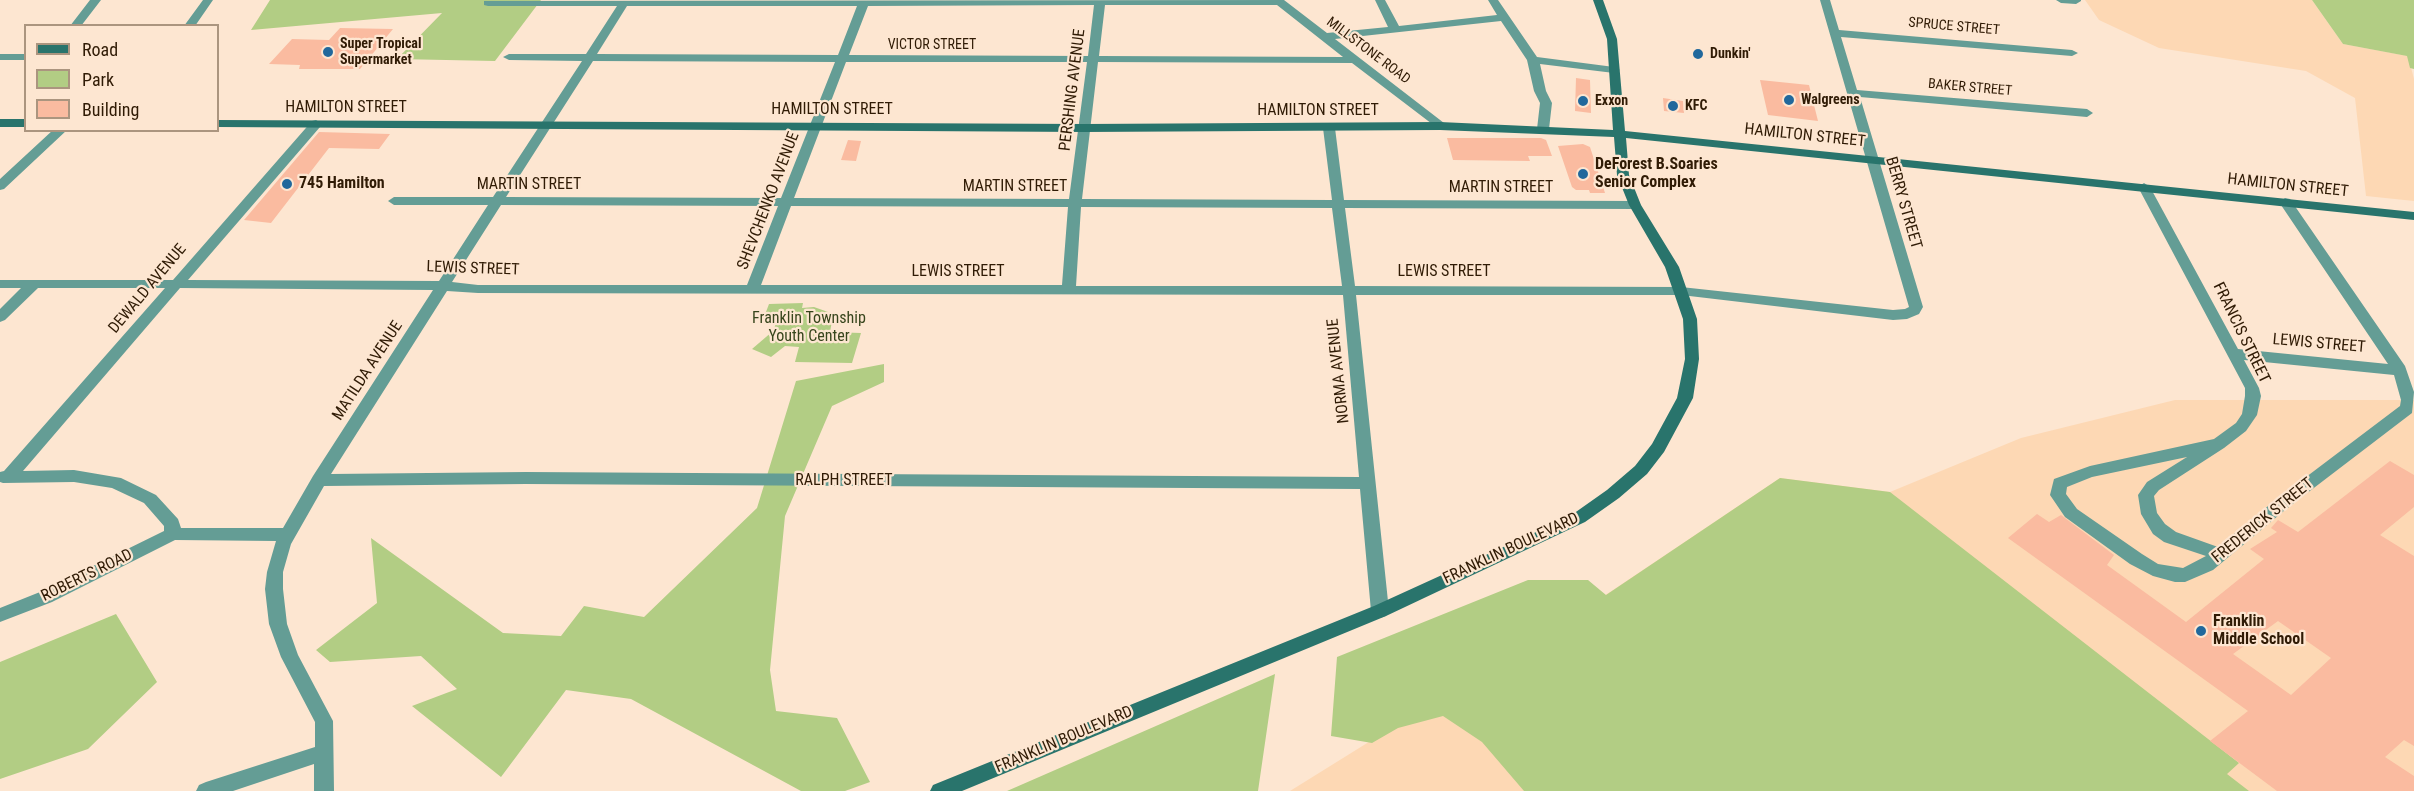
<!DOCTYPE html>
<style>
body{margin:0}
#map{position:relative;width:2414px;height:791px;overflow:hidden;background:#fde6d1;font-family:"Roboto Condensed",sans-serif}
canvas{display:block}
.legend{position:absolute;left:24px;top:24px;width:195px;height:108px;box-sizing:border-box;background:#fde6d1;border:2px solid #ab957f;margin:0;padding:8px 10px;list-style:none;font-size:18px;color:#301b05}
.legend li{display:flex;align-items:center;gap:12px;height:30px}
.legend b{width:30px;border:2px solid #ab957f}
</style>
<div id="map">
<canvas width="2414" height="791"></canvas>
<ul class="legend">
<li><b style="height:8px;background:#29746c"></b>Road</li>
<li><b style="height:16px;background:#b2cd84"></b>Park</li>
<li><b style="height:16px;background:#fabba0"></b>Building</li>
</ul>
</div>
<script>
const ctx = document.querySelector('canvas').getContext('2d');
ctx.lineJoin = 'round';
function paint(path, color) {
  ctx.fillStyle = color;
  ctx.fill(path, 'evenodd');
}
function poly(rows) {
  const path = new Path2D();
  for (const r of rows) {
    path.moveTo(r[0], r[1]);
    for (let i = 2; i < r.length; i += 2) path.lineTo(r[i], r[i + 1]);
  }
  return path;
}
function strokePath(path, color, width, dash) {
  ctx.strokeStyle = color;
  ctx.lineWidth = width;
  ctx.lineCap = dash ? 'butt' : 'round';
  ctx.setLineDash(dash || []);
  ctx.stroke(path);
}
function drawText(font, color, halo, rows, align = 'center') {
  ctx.font = font + ' "Roboto Condensed",sans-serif';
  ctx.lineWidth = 4.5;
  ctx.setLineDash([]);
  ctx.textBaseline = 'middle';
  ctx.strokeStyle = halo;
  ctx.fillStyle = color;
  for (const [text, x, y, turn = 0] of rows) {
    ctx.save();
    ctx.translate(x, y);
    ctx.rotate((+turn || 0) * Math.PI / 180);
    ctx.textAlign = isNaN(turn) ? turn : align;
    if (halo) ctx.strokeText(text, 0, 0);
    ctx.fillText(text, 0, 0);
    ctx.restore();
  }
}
paint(poly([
 [2085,0,2312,0,2343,44,2408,56,2414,79,2414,201,2366,196,2355,98,2306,71,2159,48,2099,20],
 [2175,400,2414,400,2414,791,1290,791,1610,592,1780,478,1890,492,2021,438]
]), '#fdd8b4');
paint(poly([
 [270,0,541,0,495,61,397,59,442,13,251,30],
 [2312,0,2414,0,2414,69,2410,68,2407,56,2343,44],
 [803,303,802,308,814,307,828,312,832,321,830,332,861,333,852,363,795,362,799,347,785,346,771,357,752,349,773,331,777,321,763,320,769,304],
 [884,364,884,382,832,406,785,516,770,670,776,711,837,718,870,782,845,791,801,791,631,699,566,690,501,777,412,706,457,689,421,656,330,662,316,650,377,603,371,538,503,633,561,636,584,606,644,617,757,508,796,381],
 [1780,478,1890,492,2239,763,2227,774,2249,791,1524,791,1482,742,1443,716,1398,728,1372,743,1331,736,1337,657,1528,580,1588,580,1606,595],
 [116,614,157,682,88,749,0,779,0,662],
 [1275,674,1258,791,1007,791]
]), '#b2cd84');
paint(poly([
 [340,28,393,29,360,69,299,69,300,65,269,64,292,39,329,40],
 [1576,78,1590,80,1591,113,1575,111],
 [1760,80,1809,85,1818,121,1768,115],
 [1663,98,1683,101,1684,113,1664,111],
 [319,132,390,134,379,149,329,148,271,223,244,220],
 [1447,138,1541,138,1546,140,1552,156,1528,156,1530,161,1453,160],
 [848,140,861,141,856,161,841,160],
 [1583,144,1590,147,1605,193,1590,193,1589,190,1576,190,1572,187,1558,146],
 [2390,461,2414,475,2414,507,2380,535,2414,556,2414,746,2404,740,2385,757,2414,776,2414,791,2277,791,2210,741,2248,711,2008,538,2037,514,2049,522,2061,515,2114,555,2107,565,2186,622,2264,559,2250,549,2277,532,2271,528,2278,520,2298,532],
 [2278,621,2331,658,2291,695,2233,654]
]), '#fabba0');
paint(poly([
 [90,0,101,0,81,26,70,26,90,0],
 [203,0,213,0,195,26,184,26,203,0],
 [1284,0,1327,33,1388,27,1375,0,1385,0,1399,26,1497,15,1488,0,1498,0,1537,57,1614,67,1620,70,1614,73,1540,64,1546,91,1552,103,1549,129,1543,133,1537,129,1540,103,1534,91,1527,60,1501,21,1335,39,1444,123,1446,126,1440,130,1352,63,1098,62,1082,199,1332,200,1323,128,1329,124,1335,128,1344,200,1635,201,1641,205,1635,209,1345,208,1355,286,1681,287,1893,310,1905,309,1909,307,1820,0,1830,0,1839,30,2072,50,2078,53,2072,56,1841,37,1857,90,2087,109,2093,113,2087,117,1860,97,1923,307,1919,314,1907,319,1893,320,1681,295,1356,295,1389,611,1386,616,1380,618,1374,616,1371,611,1360,489,526,484,324,486,291,544,283,572,283,589,287,624,298,655,333,721,334,791,314,791,314,764,233,791,196,791,199,785,206,782,315,747,315,722,281,657,269,624,265,589,267,572,276,541,175,540,52,602,0,622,0,608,40,592,164,531,164,526,144,503,112,488,74,482,3,483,0,482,0,472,4,471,165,288,38,288,5,320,0,322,0,309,21,288,0,288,0,280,173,280,312,121,316,120,322,124,320,127,188,280,439,281,488,205,394,205,388,201,394,197,493,197,582,61,509,60,503,57,509,54,586,54,617,6,488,6,484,5,484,1,1284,0],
 [1094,5,1088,56,849,55,868,6,1094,5],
 [1105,5,1277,5,1343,57,1099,56,1105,5],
 [627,6,857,6,838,55,597,54,627,6],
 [593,61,835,62,781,198,506,197,593,61],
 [846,62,1087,62,1069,199,794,198,846,62],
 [501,205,778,206,747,285,478,285,452,282,501,205],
 [791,206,1068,207,1062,285,761,285,791,206],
 [1081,207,1332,208,1342,286,1076,286,1081,207],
 [180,288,433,290,313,476,283,528,181,528,178,519,156,495,121,478,74,470,23,471,180,288],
 [447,291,478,293,1343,295,1359,477,526,472,331,474,447,291],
 [2056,0,2081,0,2081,1,2076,4,2061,3,2056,0],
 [0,54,26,54,26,60,0,60,0,54],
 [53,130,67,130,4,189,0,190,0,179,53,130],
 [2144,183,2150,187,2238,349,2388,364,2279,202,2285,198,2290,199,2405,366,2414,392,2412,413,2285,510,2213,570,2185,582,2175,582,2153,576,2130,564,2065,517,2050,495,2054,479,2090,466,2214,439,2236,423,2242,414,2245,396,2245,388,2138,187,2144,183],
 [2244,360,2394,375,2401,400,2400,406,2273,502,2218,547,2176,532,2165,524,2157,513,2154,496,2159,490,2224,448,2246,431,2257,415,2261,396,2259,388,2244,360],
 [2187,457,2147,482,2138,495,2141,514,2153,534,2164,542,2206,556,2183,568,2158,564,2142,554,2077,509,2066,494,2067,487,2092,477,2187,457]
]), '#649d95');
paint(poly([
 [1593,0,1603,0,1617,39,1625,131,2414,212,2414,220,1626,138,1629,175,1641,205,1679,267,1697,319,1699,359,1693,398,1664,452,1647,474,1619,498,1585,522,1386,616,962,791,930,791,933,785,1374,606,1534,533,1573,514,1607,490,1635,466,1652,444,1677,398,1685,359,1683,319,1665,267,1629,205,1617,175,1614,137,1440,130,1084,132,218,127,218,120,1084,124,1440,122,1613,130,1607,39,1593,0],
 [0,119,26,119,26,127,0,127,0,119]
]), '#29746c');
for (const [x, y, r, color] of [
 [328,52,6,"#21689c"],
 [1698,54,6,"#21689c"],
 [1789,100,6,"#21689c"],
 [1583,101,6,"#21689c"],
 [1673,106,6,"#21689c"],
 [1583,174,6,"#21689c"],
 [287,184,6,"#21689c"],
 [2201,631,6,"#21689c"]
]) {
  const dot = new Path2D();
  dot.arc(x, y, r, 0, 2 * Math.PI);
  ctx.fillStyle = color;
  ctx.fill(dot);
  strokePath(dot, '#fde6d1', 2);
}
drawText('14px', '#301b05', '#fde6d1', [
 ["SPRUCE STREET",1954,27,5],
 ["VICTOR STREET",932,45],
 ["MILLSTONE ROAD",1368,51,37],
 ["BAKER STREET",1970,88,5]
]);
drawText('bold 14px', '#301b05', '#fde6d1', [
 ["Super Tropical",340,44],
 ["Supermarket",340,60],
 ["Dunkin'",1710,54],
 ["Walgreens",1801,100],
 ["Exxon",1595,101],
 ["KFC",1685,106]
], 'left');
drawText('16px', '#301b05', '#fde6d1', [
 ["PERSHING AVENUE",1073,90,-83],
 ["HAMILTON STREET",346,108],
 ["HAMILTON STREET",832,110],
 ["HAMILTON STREET",1318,111],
 ["HAMILTON STREET",1805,136,6],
 ["MARTIN STREET",529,185],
 ["HAMILTON STREET",2288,186,6],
 ["MARTIN STREET",1015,187],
 ["MARTIN STREET",1501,188],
 ["SHEVCHENKO AVENUE",769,201,-69],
 ["BERRY STREET",1903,203,74],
 ["LEWIS STREET",473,269,2],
 ["LEWIS STREET",958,272],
 ["LEWIS STREET",1444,272],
 ["DEWALD AVENUE",148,289,-50],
 ["FRANCIS STREET",2241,333,64],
 ["LEWIS STREET",2319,344,5],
 ["MATILDA AVENUE",368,371,-57],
 ["NORMA AVENUE",1339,371,-96],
 ["RALPH STREET",844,481],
 ["FREDERICK STREET",2263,521,-39],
 ["FRANKLIN BOULEVARD",1511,549,-25],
 ["ROBERTS ROAD",87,576,-26],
 ["FRANKLIN BOULEVARD",1064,740,-23]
]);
drawText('bold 16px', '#301b05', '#fde6d1', [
 ["DeForest B.Soaries",1595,165],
 ["Senior Complex",1595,183],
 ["745 Hamilton",299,184],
 ["Franklin",2213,622],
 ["Middle School",2213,640]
], 'left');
drawText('16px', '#37451c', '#fde6d1', [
 ["Franklin Township",809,319],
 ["Youth Center",809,337]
]);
</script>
